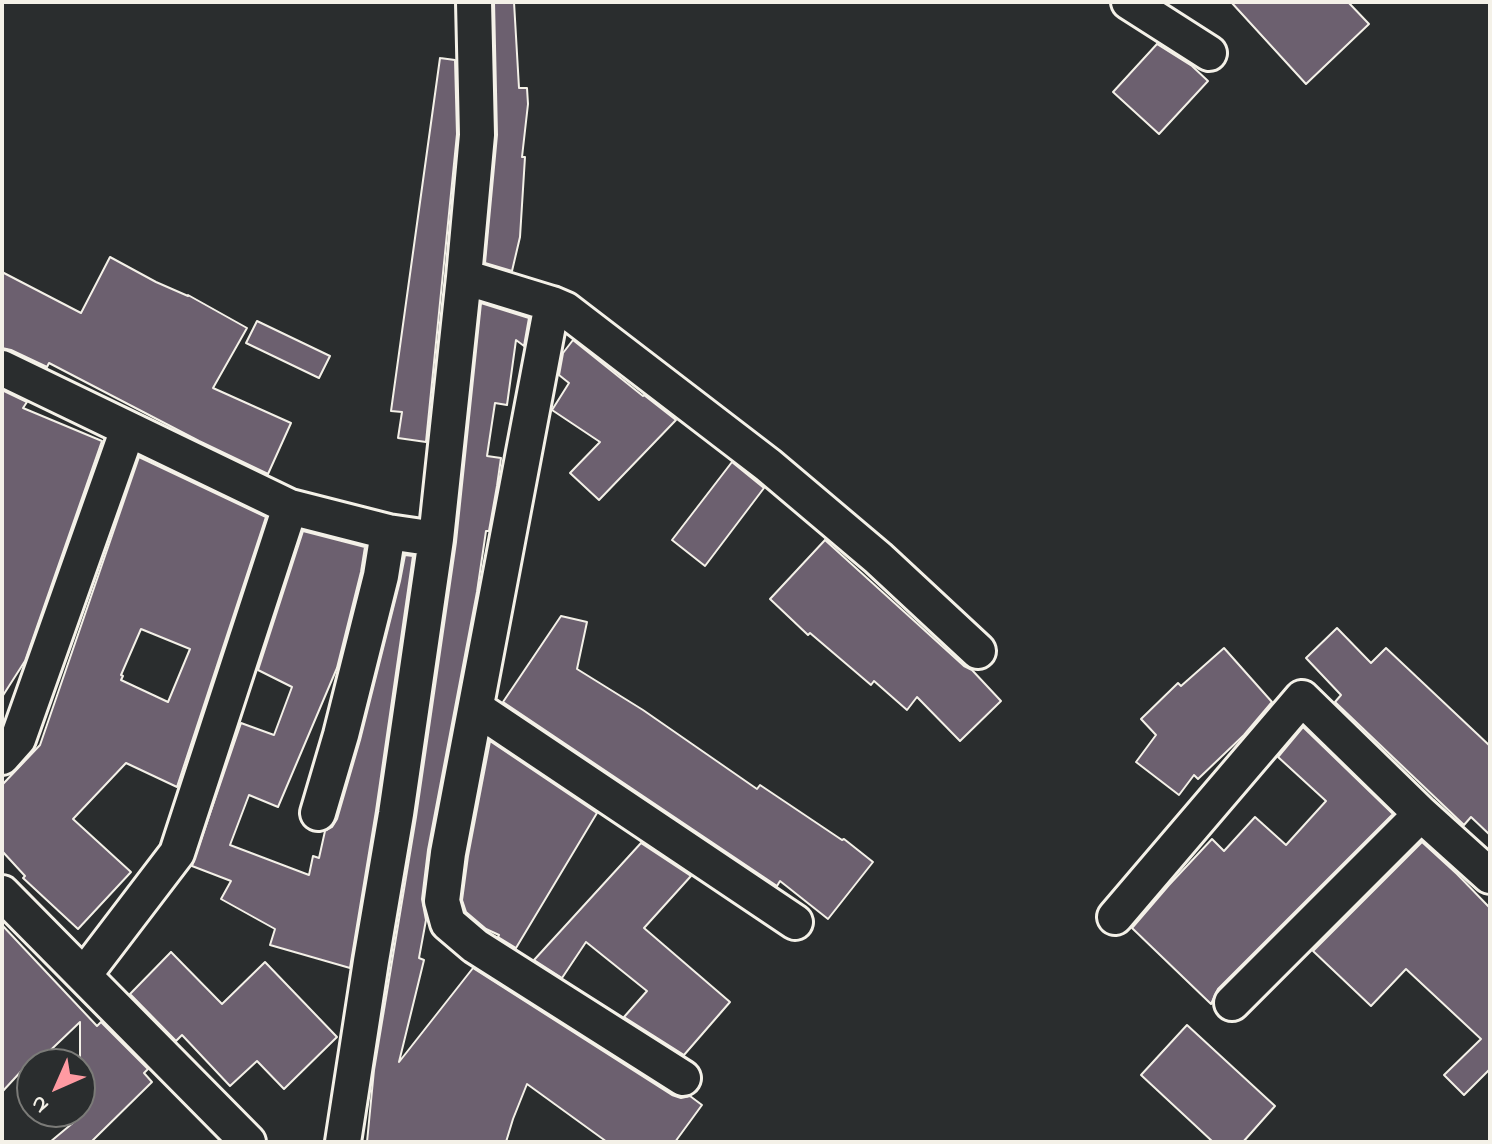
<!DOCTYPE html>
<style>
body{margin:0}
#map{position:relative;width:1492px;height:1144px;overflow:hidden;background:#2a2d2e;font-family:"Indie Flower",sans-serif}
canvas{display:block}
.frame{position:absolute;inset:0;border:4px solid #f4f1e8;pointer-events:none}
.north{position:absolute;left:16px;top:1048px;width:80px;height:80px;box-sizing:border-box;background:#2a2d2e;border:2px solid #7b7b78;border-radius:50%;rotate:225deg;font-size:22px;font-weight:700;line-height:32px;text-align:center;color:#f4f1e8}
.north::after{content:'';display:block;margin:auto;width:28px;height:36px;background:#ff9aa2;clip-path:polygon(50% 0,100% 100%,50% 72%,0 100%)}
</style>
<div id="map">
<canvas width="1492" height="1144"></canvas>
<div class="frame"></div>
<div class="north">N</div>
</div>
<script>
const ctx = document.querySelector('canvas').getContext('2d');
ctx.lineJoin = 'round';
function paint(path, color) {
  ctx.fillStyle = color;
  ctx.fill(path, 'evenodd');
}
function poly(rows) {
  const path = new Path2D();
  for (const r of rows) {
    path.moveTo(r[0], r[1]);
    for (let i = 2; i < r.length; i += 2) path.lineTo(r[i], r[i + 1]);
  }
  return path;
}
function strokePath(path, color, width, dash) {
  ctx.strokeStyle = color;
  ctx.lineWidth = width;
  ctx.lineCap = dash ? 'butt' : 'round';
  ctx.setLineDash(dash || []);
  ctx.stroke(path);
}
const building = poly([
 [494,2,514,2,519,88,527,88,528,104,522,157,525,157,520,237,512,271,485,263,497,135,494,2],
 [1231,2,1348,2,1369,24,1306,84,1231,2],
 [1157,44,1192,66,1208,81,1159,134,1113,92,1157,44],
 [440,58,455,60,457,134,426,442,398,438,402,412,391,411,440,58],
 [110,257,156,282,188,296,188,295,247,328,213,388,291,423,268,474,199,441,49,363,47,367,11,350,2,348,2,272,81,313,110,257],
 [481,303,529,318,524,346,516,340,507,405,495,403,487,456,501,458,497,486,489,531,486,531,477,592,428,850,422,899,426,920,419,958,424,960,399,1062,473,968,672,1095,681,1098,690,1096,702,1105,675,1142,607,1142,527,1084,513,1119,506,1142,367,1142,374,1070,416,817,456,542,481,303],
 [257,321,330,356,319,378,246,343,257,321],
 [573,340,643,396,644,395,676,420,599,500,570,473,600,442,552,410,569,383,559,375,563,353,573,340],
 [2,390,27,402,23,408,102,441,25,661,2,697,2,390],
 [139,457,266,517,177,787,126,763,73,819,131,872,78,929,23,878,25,876,2,851,2,785,40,745,139,457],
 [141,629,190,649,168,702,121,680,123,676,121,675,141,629],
 [732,462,764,488,705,566,672,540,732,462],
 [303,531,365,547,361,572,337,668,278,807,249,795,230,845,309,875,313,856,319,858,325,831,332,827,337,819,360,740,400,581,405,555,413,556,376,811,350,968,270,945,275,929,221,899,231,881,192,866,241,723,274,735,292,687,258,670,303,531],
 [825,540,964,666,972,670,1001,701,960,741,917,697,907,710,874,681,871,685,810,633,808,635,770,599,825,540],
 [561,616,587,622,577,669,643,710,757,789,760,785,842,840,844,839,873,862,828,919,780,881,777,886,503,702,561,616],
 [1337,628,1371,663,1386,648,1490,746,1490,835,1471,817,1464,825,1335,702,1341,695,1306,658,1337,628],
 [1224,648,1272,702,1244,735,1198,779,1194,775,1179,795,1136,762,1156,735,1141,719,1178,683,1181,686,1224,648],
 [1303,727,1393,814,1218,989,1211,1004,1132,928,1169,885,1212,839,1224,851,1255,817,1286,845,1326,801,1278,757,1303,727],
 [490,741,597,813,516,948,498,937,499,935,486,929,466,912,462,900,468,856,490,741],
 [1422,842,1457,874,1490,908,1490,1069,1464,1095,1444,1075,1481,1039,1406,969,1371,1006,1313,951,1422,842],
 [641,843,691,876,644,928,730,1002,684,1055,624,1017,647,991,586,942,562,978,534,960,641,843],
 [2,925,97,1026,101,1022,148,1069,144,1073,152,1082,91,1142,50,1142,80,1117,80,1022,36,1064,32,1064,30,1070,26,1066,2,1092,2,925],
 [171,952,222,1004,265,962,337,1037,284,1089,257,1061,230,1086,182,1035,176,1041,130,994,171,952],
 [1187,1025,1275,1106,1243,1142,1213,1142,1141,1075,1187,1025]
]);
paint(building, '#6c606f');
strokePath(building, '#f4f1e8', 2);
const minor = poly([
 [1129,2,1209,53],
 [464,277,552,304,566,310,768,465,878,558,978,651],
 [552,304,448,853,442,901,448,923,475,946,683,1078],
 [2,368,290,507,388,532],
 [476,708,795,922],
 [2,757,18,739,128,429],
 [318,813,341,735,381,576,388,532,436,539],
 [2,893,248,1142],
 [1115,917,1302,698,1421,814,1490,876],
 [84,975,177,853,290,507],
 [1232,1003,1421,814],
 [343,1142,371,961,396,814,436,539,464,277,477,135,474,2]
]);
strokePath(minor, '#f4f1e8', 40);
strokePath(minor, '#2a2d2e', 34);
</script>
